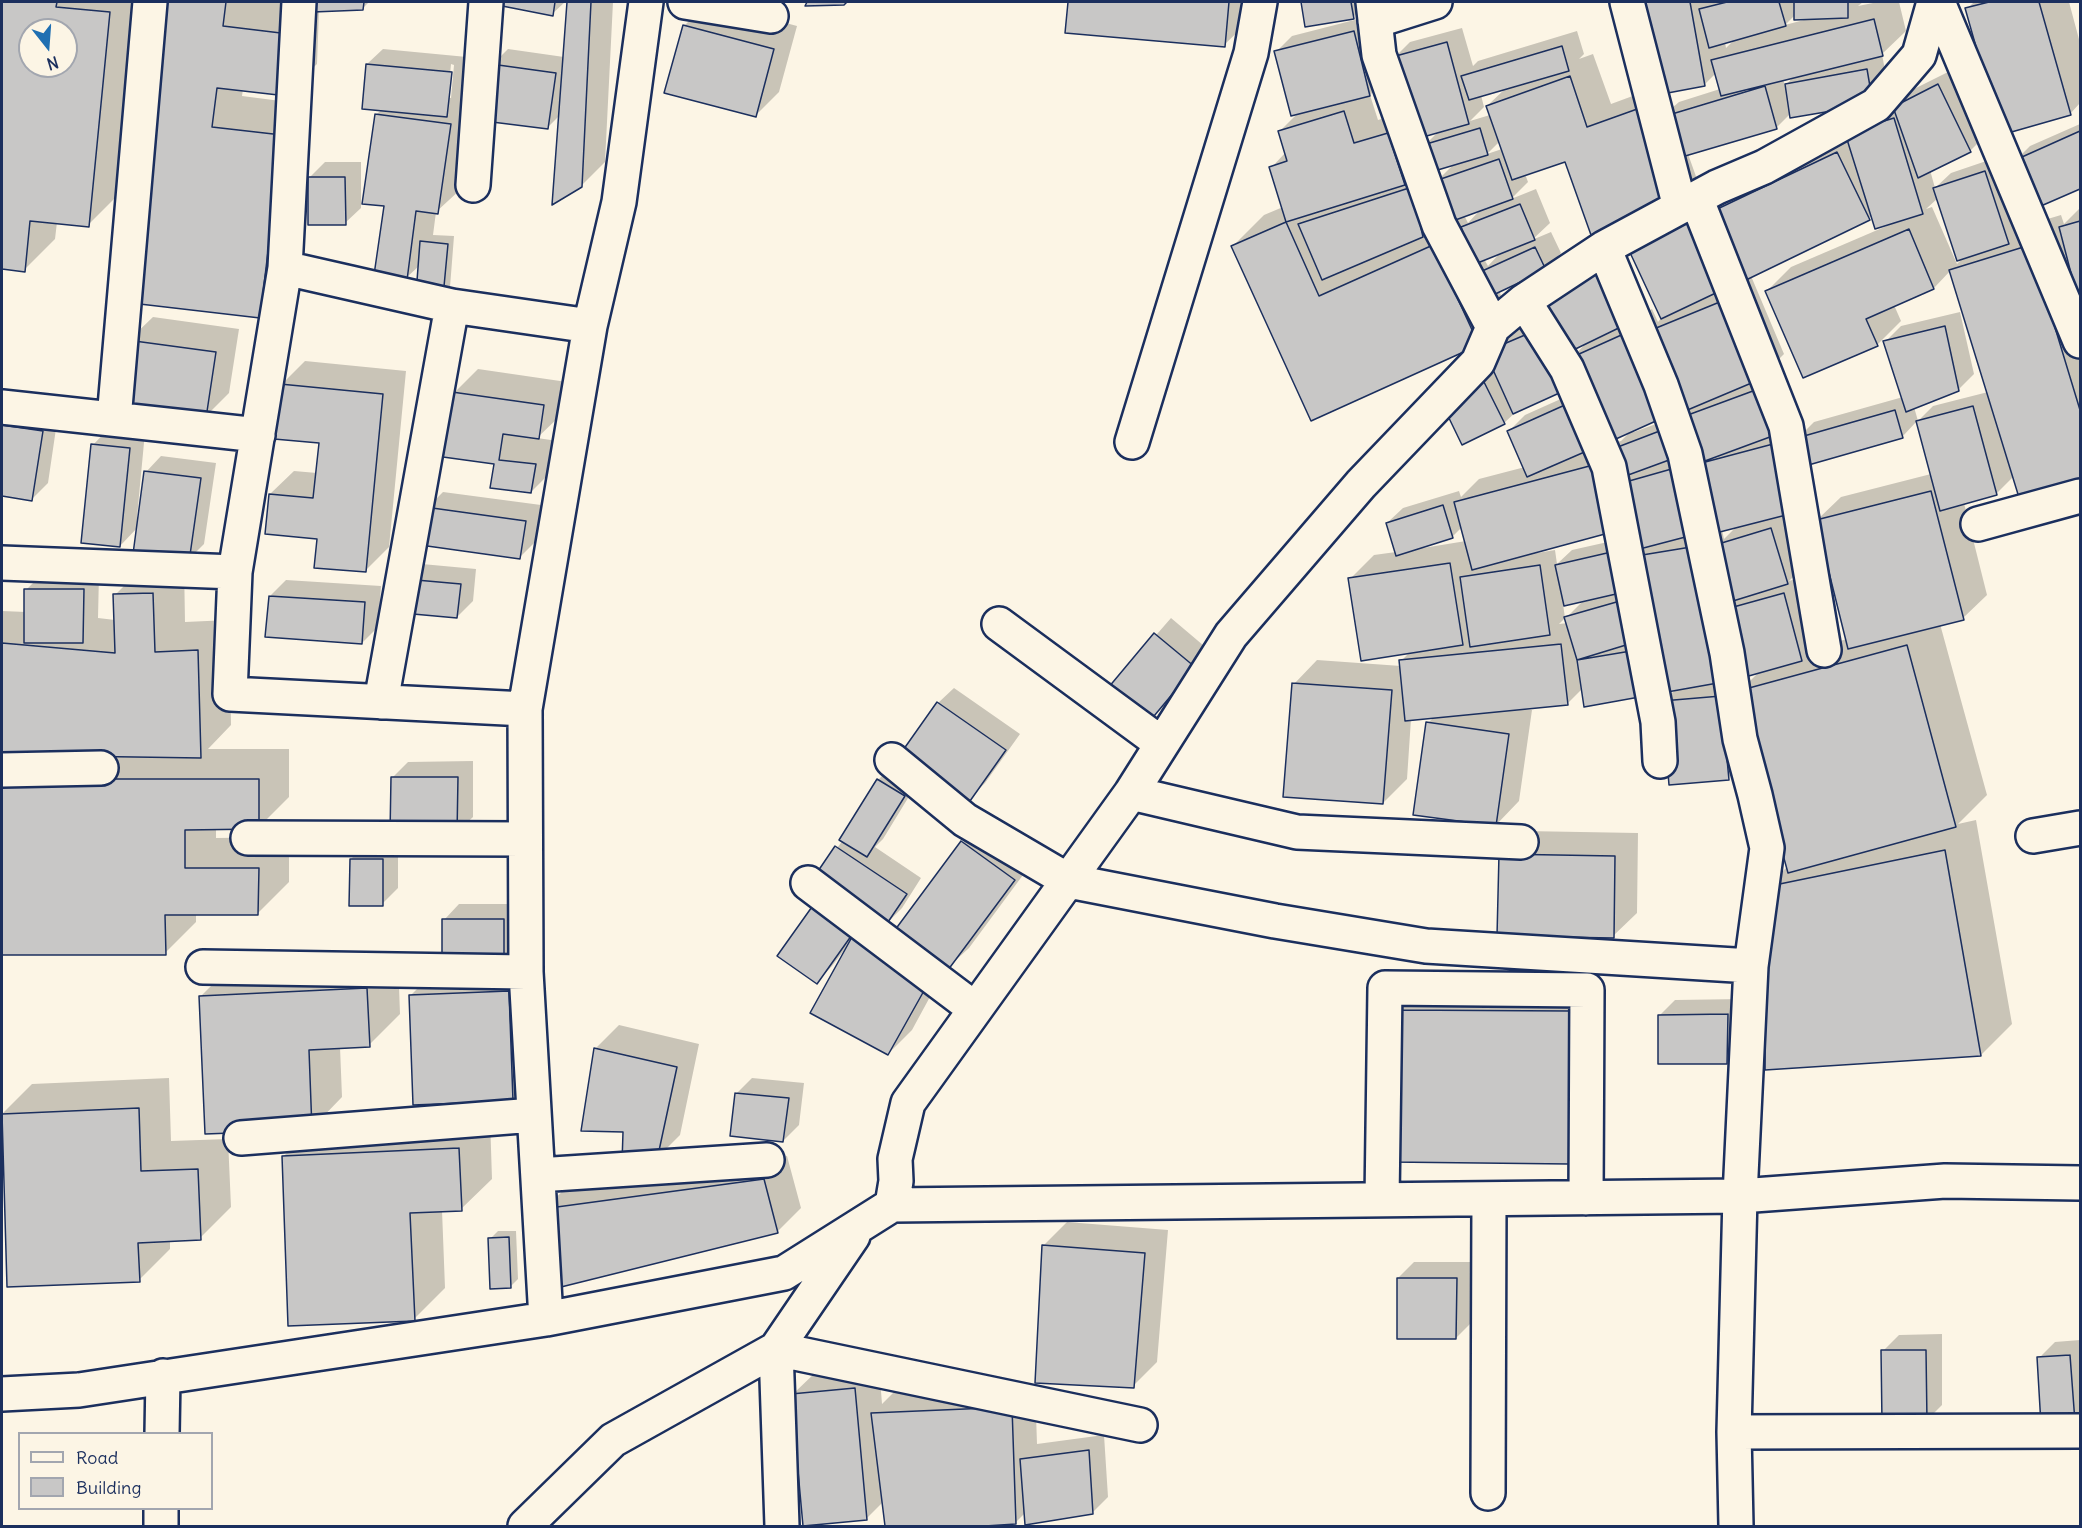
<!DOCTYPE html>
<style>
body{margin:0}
#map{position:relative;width:2082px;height:1528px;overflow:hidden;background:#fcf5e5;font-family:Delius,sans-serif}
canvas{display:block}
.frame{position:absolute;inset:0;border:3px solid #1b2f5e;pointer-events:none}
.legend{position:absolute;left:18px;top:1432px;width:195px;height:78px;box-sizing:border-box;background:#fcf5e5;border:2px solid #a2a6af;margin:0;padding:8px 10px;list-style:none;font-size:18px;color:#1b2f5e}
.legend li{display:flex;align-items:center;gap:12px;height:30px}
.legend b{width:30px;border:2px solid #a2a6af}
.north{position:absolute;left:18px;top:18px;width:60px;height:60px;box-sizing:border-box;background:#fcf5e5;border:2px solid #a2a6af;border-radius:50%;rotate:163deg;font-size:16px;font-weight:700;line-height:24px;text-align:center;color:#1b2f5e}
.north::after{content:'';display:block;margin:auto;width:21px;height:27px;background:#1f6fb2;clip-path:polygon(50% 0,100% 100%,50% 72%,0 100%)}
</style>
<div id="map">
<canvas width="2082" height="1528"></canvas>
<div class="frame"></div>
<ul class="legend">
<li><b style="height:8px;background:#fcf5e5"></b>Road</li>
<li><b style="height:16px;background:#c8c7c6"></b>Building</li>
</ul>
<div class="north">N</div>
</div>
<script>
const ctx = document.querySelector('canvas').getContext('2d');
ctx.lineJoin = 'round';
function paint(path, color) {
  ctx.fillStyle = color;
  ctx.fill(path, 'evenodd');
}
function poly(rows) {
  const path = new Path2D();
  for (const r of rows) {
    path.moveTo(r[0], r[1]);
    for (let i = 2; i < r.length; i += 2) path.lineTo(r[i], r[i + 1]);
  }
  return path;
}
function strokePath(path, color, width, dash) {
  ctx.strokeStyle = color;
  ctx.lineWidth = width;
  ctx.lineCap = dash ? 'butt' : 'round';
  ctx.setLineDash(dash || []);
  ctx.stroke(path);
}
paint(poly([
 [2,2,138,2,119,194,88,225,57,222,55,239,24,270,2,268],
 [30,30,66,30,66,66,30,66],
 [169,2,369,2,363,8,319,10,317,64,286,94,243,89,242,96,312,105,291,285,260,316,133,302],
 [494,2,565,2,552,14],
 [568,2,613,2,605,162,581,186,560,115,547,128,492,65,508,49,564,57],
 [708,2,797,26,779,92,755,116,684,26],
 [808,2,845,2,843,3,807,4],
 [1070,2,1250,2,1248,22,1224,45,1067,32],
 [1302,2,1369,2,1353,17,1306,26],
 [1641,2,1863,2,1858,6,1878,2,1899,2,1906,31,1882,54,1888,87,1791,113,1777,127,1688,154,1698,182,1674,205,1566,160,1525,174,1528,182,1511,199,1536,189,1550,223,1532,240,1551,232,1561,253,1545,269,1499,291,1509,313,1312,419,1233,246,1264,215,1283,207,1271,168,1286,152,1280,131,1299,112,1276,52,1292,36,1370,16,1385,79,1370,95,1378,120,1409,111,1394,58,1410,42,1462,28,1473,66,1478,61,1577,31,1584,54,1579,59,1593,54,1611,104,1657,87],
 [1796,14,1804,20,1785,25],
 [1735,39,1726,48,1725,42],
 [1716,73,1720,89,1679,102,1672,108,1666,92,1704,85],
 [1794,76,1785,86,1783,79],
 [1506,88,1487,106,1490,115,1470,121,1484,107,1481,95],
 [1439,131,1423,147,1420,137],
 [1500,141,1502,149,1487,154],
 [1455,163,1439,179,1437,169],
 [1481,209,1468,223,1464,215],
 [1502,251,1488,266,1484,259],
 [1974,2,2069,2,2080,43,2080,103,2070,114,1967,9],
 [383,49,467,57,461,189,436,212,433,235,454,236,450,287,442,295,420,265,406,278,386,205,376,115,382,109,367,64],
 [451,64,454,65,451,98,448,98],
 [1954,69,1986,135,1970,151,1930,170,1935,188,1951,173,2001,156,2024,226,2061,215,2064,224,2080,208,2080,484,2014,476,1996,494,1964,503,1987,595,1963,618,1940,624,1987,795,1958,824,1976,820,2012,1024,1981,1055,1766,1068,1766,888,1788,866,1740,691,1760,671,1739,677,1744,762,1728,778,1663,702,1676,689,1583,688,1567,704,1523,709,1532,710,1519,801,1496,825,1428,723,1434,717,1411,719,1407,779,1383,803,1294,684,1317,660,1401,666,1401,661,1410,652,1350,579,1374,555,1396,552,1387,523,1403,508,1459,491,1461,497,1479,479,1525,467,1509,431,1525,415,1583,389,1578,376,1517,411,1504,423,1449,414,1503,337,1545,318,1538,303,1620,256,1632,319,1652,309,1658,322,1662,317,1713,212,1736,188,1894,107,1910,91],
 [1938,198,1964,257,1957,264,1932,207,1926,209],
 [1872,216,1889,225,1791,267,1767,291,1877,345,1901,321,1894,305,1934,288,1951,270,1988,392,1933,406,1918,421,1914,407,1958,390,1974,374,1960,312,1901,326,1885,342,1903,397,1814,422,1798,438,1902,437,1917,421,1931,474,1841,497,1817,520,1847,639,1812,649,1799,578,1789,581,1803,567,1758,380,1784,354,1751,276],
 [1587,342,1574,356,1571,349],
 [1692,406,1686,413,1634,432,1633,430],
 [1631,431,1621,441,1592,448],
 [1625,519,1630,537,1572,550,1557,564,1555,550,1537,553,1537,551],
 [1462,527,1466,541,1423,548,1423,546,1452,537],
 [1736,527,1724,539,1722,530],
 [1585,599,1566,618,1568,623,1559,624,1565,618,1563,604],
 [2080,124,2080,187,2035,207,2015,161,2030,146],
 [325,162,361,162,361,208,345,223,309,178],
 [153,317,239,329,229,393,206,416,129,340],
 [305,361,406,371,389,547,366,570,319,538,270,494,294,471,317,473,320,442,281,385],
 [478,369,567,382,562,414,537,438,558,441,555,468,531,492,496,463,454,393],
 [2,408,58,415,48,483,32,499,2,495],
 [108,429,145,432,137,517,139,517,146,472,161,456,216,463,204,544,188,560,138,527,120,546,93,445],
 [443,492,541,505,535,542,520,557,427,508],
 [184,563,185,622,229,620,231,725,208,749,289,749,289,797,258,828,216,828,216,838,289,837,289,882,258,913,196,913,196,922,165,953,2,953,2,611,26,612,26,590,42,574,99,574,98,618,115,620,115,595,146,564],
 [422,564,476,569,473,601,457,617,406,580],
 [286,580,381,586,378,627,362,643,270,596],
 [1171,618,1210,651,1165,705,1149,720,1110,688],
 [954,688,1020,734,985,783,969,799,938,703],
 [473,761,473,817,457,832,392,778,408,762],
 [894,764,919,780,883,839,875,847,921,878,902,908,889,921,899,927,963,842,986,819,1037,856,969,948,944,971,912,1030,888,1054,847,950,845,949,832,966,817,982,815,905,816,877,843,840,878,780],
 [1524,831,1638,833,1637,913,1613,936,1499,934],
 [367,843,398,844,398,888,382,904,351,859],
 [459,904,519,904,519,946,503,962,444,920],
 [398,958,400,1014,369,1045,340,1047,342,1097,314,1126,490,1118,492,1179,461,1209,442,1210,445,1288,414,1319,283,1157,311,1128,201,996,232,965],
 [532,968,536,1076,512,1100,410,996,434,972],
 [1424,980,1601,981,1599,1131,1568,1162,1393,1011],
 [1743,999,1742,1046,1727,1062,1659,1016,1675,1000],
 [619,1025,699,1044,680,1135,656,1159,595,1049],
 [169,1078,171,1141,228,1139,231,1207,200,1238,170,1240,170,1249,139,1280,8,1286,2,1114,32,1084],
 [752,1078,804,1083,799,1125,783,1141,736,1094],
 [787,1156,801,1208,777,1232,544,1209,568,1186],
 [1067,1222,1168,1230,1157,1362,1133,1386,1044,1245],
 [498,1231,516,1231,518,1279,510,1287,490,1239],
 [1414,1262,1472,1262,1472,1322,1456,1338,1398,1278],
 [1942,1334,1942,1405,1926,1421,1883,1351,1899,1335],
 [2080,1340,2080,1415,2074,1421,2039,1358,2055,1342],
 [879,1365,882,1404,896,1390,1035,1384,1037,1444,1104,1435,1108,1497,1092,1513,1025,1513,1015,1523,965,1526,887,1526,883,1502,866,1519,793,1394,817,1371]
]), '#0003');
const building = poly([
 [2,2,57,2,56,7,110,12,89,227,30,221,25,272,2,269,2,2],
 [30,30,66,30,66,66,30,66,30,30],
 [167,2,226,2,223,26,289,34,287,96,217,88,212,127,282,135,260,318,131,303,167,2],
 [313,2,364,2,363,10,313,12,313,2],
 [493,2,555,2,553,16,492,4,493,2],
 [567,2,591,2,582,187,552,205,567,2],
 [807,2,847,2,844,5,805,6,807,2],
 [1068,2,1229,2,1225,47,1065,33,1068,2],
 [1301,2,1351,2,1354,19,1305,27,1301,2],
 [1640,2,1690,2,1705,86,1657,95,1640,2],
 [1727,2,1779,2,1786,26,1709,48,1699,9,1727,2],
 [1794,2,1848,2,1848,18,1794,20,1794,2],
 [1989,2,2039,2,2071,115,2001,135,1965,8,1989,2],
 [1874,19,1883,56,1721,96,1711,60,1874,19],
 [683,25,774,49,756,117,664,93,683,25],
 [1354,31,1370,96,1291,116,1274,51,1354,31],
 [1447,42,1469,124,1416,139,1392,57,1447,42],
 [1562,46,1569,71,1469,100,1461,76,1562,46],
 [366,64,452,72,447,117,362,109,366,64],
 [491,64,556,73,548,129,484,121,491,64],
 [1867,69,1873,104,1790,118,1785,84,1867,69],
 [1570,76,1587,127,1640,108,1675,206,1591,235,1565,162,1512,180,1486,106,1570,76],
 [1938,84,1971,152,1918,178,1893,107,1938,84],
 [1765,86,1777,129,1675,159,1662,117,1765,86],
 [1344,111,1354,143,1388,133,1405,185,1286,222,1269,167,1287,161,1278,131,1344,111],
 [375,114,451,124,438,214,416,211,407,280,374,275,384,206,362,204,375,114],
 [1894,118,1923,214,1875,229,1845,133,1894,118],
 [1480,128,1488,155,1431,172,1423,145,1480,128],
 [2080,131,2080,189,2034,209,2013,161,2080,131],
 [1837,152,1870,220,1744,281,1711,212,1837,152],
 [1499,159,1513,199,1450,222,1435,181,1499,159],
 [1985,171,2009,244,1957,261,1933,188,1985,171],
 [308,177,345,177,346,225,308,225,308,177],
 [1412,187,1423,237,1322,280,1298,224,1412,187],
 [1520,204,1535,240,1475,264,1461,227,1520,204],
 [1685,215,1720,291,1661,319,1626,244,1685,215],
 [2080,221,2080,308,2059,227,2080,221],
 [1286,222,1319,296,1433,245,1479,345,1311,421,1231,246,1286,222],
 [1909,229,1934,289,1866,319,1878,346,1803,378,1765,291,1909,229],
 [420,241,448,244,443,297,416,294,420,241],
 [2030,245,2080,410,2080,485,2021,504,1949,270,2030,245],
 [1535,247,1546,270,1491,296,1480,272,1535,247],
 [1604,270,1629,323,1561,356,1536,303,1604,270],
 [1727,299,1761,379,1678,414,1644,333,1727,299],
 [1945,326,1959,391,1906,412,1883,341,1945,326],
 [1539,329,1566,390,1513,414,1485,352,1539,329],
 [1628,332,1667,416,1607,443,1568,359,1628,332],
 [127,340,216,352,206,418,118,406,127,340],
 [1481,376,1505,424,1462,445,1447,414,1481,376],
 [280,384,383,394,366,572,314,568,317,539,265,534,269,494,313,498,319,443,274,439,280,384],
 [1761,388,1778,434,1694,465,1677,419,1761,388],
 [452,392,544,405,539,439,503,434,499,460,536,464,531,493,490,488,494,464,443,457,452,392],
 [1576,400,1596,447,1527,477,1507,431,1576,400],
 [1973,406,1997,495,1940,511,1916,421,1973,406],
 [1895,410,1903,438,1805,466,1797,438,1895,410],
 [2,425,43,431,32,501,2,496,2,425],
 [1670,427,1680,456,1620,478,1610,450,1670,427],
 [91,444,130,448,120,547,81,543,91,444],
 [1773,444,1790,514,1712,534,1694,465,1773,444],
 [1597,464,1616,531,1472,570,1454,502,1597,464],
 [1675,468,1693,535,1632,551,1615,485,1675,468],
 [144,471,201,478,189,562,133,554,144,471],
 [1931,491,1964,620,1848,649,1816,520,1931,491],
 [1443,505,1453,538,1396,556,1386,523,1443,505],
 [425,507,526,521,520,559,420,545,425,507],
 [1771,528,1788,584,1733,601,1715,545,1771,528],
 [1697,546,1729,681,1656,694,1630,557,1697,546],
 [1620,550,1629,591,1564,606,1555,565,1620,550],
 [1450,563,1463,645,1361,661,1348,578,1450,563],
 [1540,565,1550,635,1470,647,1460,577,1540,565],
 [405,579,461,584,457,618,402,613,405,579],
 [24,589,84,589,83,643,24,643,24,589],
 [153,593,155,652,198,650,201,758,2,755,2,643,115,653,113,594,153,593],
 [1784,593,1802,661,1738,679,1719,611,1784,593],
 [269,596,365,602,362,644,265,637,269,596],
 [1627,599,1639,641,1577,660,1564,617,1627,599],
 [1154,633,1195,667,1149,722,1108,688,1154,633],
 [1561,644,1568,705,1405,721,1399,660,1561,644],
 [1907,645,1956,827,1788,873,1738,691,1907,645],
 [1637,650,1645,696,1584,707,1577,660,1637,650],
 [1292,683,1392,690,1383,804,1283,797,1292,683],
 [1721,696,1729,780,1669,785,1662,701,1721,696],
 [937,702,1006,750,970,801,901,753,937,702],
 [1426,722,1509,734,1496,826,1413,815,1426,722],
 [391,777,458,777,457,834,390,834,391,777],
 [2,779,259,779,259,829,185,830,185,868,259,868,258,915,165,915,166,955,2,955,2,779],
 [877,779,905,796,867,857,839,840,877,779],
 [961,841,1015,880,945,974,892,934,961,841],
 [835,846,907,894,886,925,814,877,835,846],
 [1945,850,1981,1056,1765,1070,1765,887,1945,850],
 [1499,854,1615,856,1614,938,1497,936,1499,854],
 [350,859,383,859,383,906,349,906,350,859],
 [814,904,854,932,817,984,777,956,814,904],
 [442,919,504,919,504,963,442,963,442,919],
 [852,937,930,980,888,1055,810,1013,852,937],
 [367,988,370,1047,309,1050,312,1130,205,1134,199,996,367,988],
 [509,991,513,1101,413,1105,409,995,509,991],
 [1392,1010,1571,1011,1569,1164,1390,1162,1392,1010],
 [1728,1014,1727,1064,1658,1064,1658,1015,1728,1014],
 [594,1048,677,1067,657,1160,622,1163,623,1132,581,1131,594,1048],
 [735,1093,789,1098,783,1142,730,1136,735,1093],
 [139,1108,141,1171,198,1169,201,1240,138,1243,140,1282,7,1287,2,1114,139,1108],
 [459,1148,462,1211,410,1213,415,1321,288,1326,282,1156,459,1148],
 [764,1179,778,1233,553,1289,542,1209,764,1179],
 [509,1237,511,1288,490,1289,488,1238,509,1237],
 [1042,1245,1145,1253,1134,1388,1035,1383,1042,1245],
 [1397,1278,1457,1278,1456,1339,1397,1339,1397,1278],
 [1881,1350,1926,1350,1927,1422,1882,1423,1881,1350],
 [2070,1355,2075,1422,2041,1425,2037,1357,2070,1355],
 [855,1388,867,1520,803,1526,791,1394,855,1388],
 [1012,1407,1016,1524,985,1526,885,1526,871,1413,1012,1407],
 [1089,1450,1093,1514,1025,1525,1020,1459,1089,1450]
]);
paint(building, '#c8c7c6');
strokePath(building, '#1b2f5e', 1.5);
const minor = poly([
 [685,2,771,16],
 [1373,2,1379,55,1439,225,1493,327],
 [1627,2,1680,207],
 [1938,2,2080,341],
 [1375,21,1435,2],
 [473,185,486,2],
 [1696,198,1786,426,1824,650],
 [1604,248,1661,385,1685,454,1727,653,1740,739,1755,795,1767,848,1751,966,1740,1196,1734,1432,1736,1526],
 [285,268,299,2],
 [1524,301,1567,369,1609,467,1658,722,1660,761],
 [2,407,258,435],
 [114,419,150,2],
 [1132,442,1251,53,1260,2],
 [1978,524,2080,496],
 [2,563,235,572],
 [999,624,1162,744],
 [381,702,452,306],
 [525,709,230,694,235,572,285,268,452,306,590,326],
 [892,760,965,820,1069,881,1275,921,1426,946,1751,966],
 [2,770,101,768],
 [1131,793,1297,832,1521,842],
 [2033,836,2080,828],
 [248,838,525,839],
 [808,883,975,1009],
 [203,967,526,972],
 [241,1138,534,1115],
 [538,1175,767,1160],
 [1382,1200,1385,988,1587,990,1586,1198],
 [892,1205,896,1181,895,1159,908,1103,1131,793,1231,635,1361,484,1478,362,1493,327,1524,301,1604,248,1717,187,1764,167,1876,105,1919,55,1934,2],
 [546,1319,526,972,525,709,590,326,619,202,646,2],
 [2,1394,79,1390,546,1319,784,1273,892,1205,1740,1196,1945,1181,2080,1183],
 [1734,1432,2080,1431],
 [162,1434,163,1376],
 [1488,1493,1489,1199],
 [161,1526,161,1508],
 [525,1526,613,1440,776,1349,853,1236],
 [782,1526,776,1349,1140,1425]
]);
strokePath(minor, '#1b2f5e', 38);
strokePath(minor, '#fcf5e5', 33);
</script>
